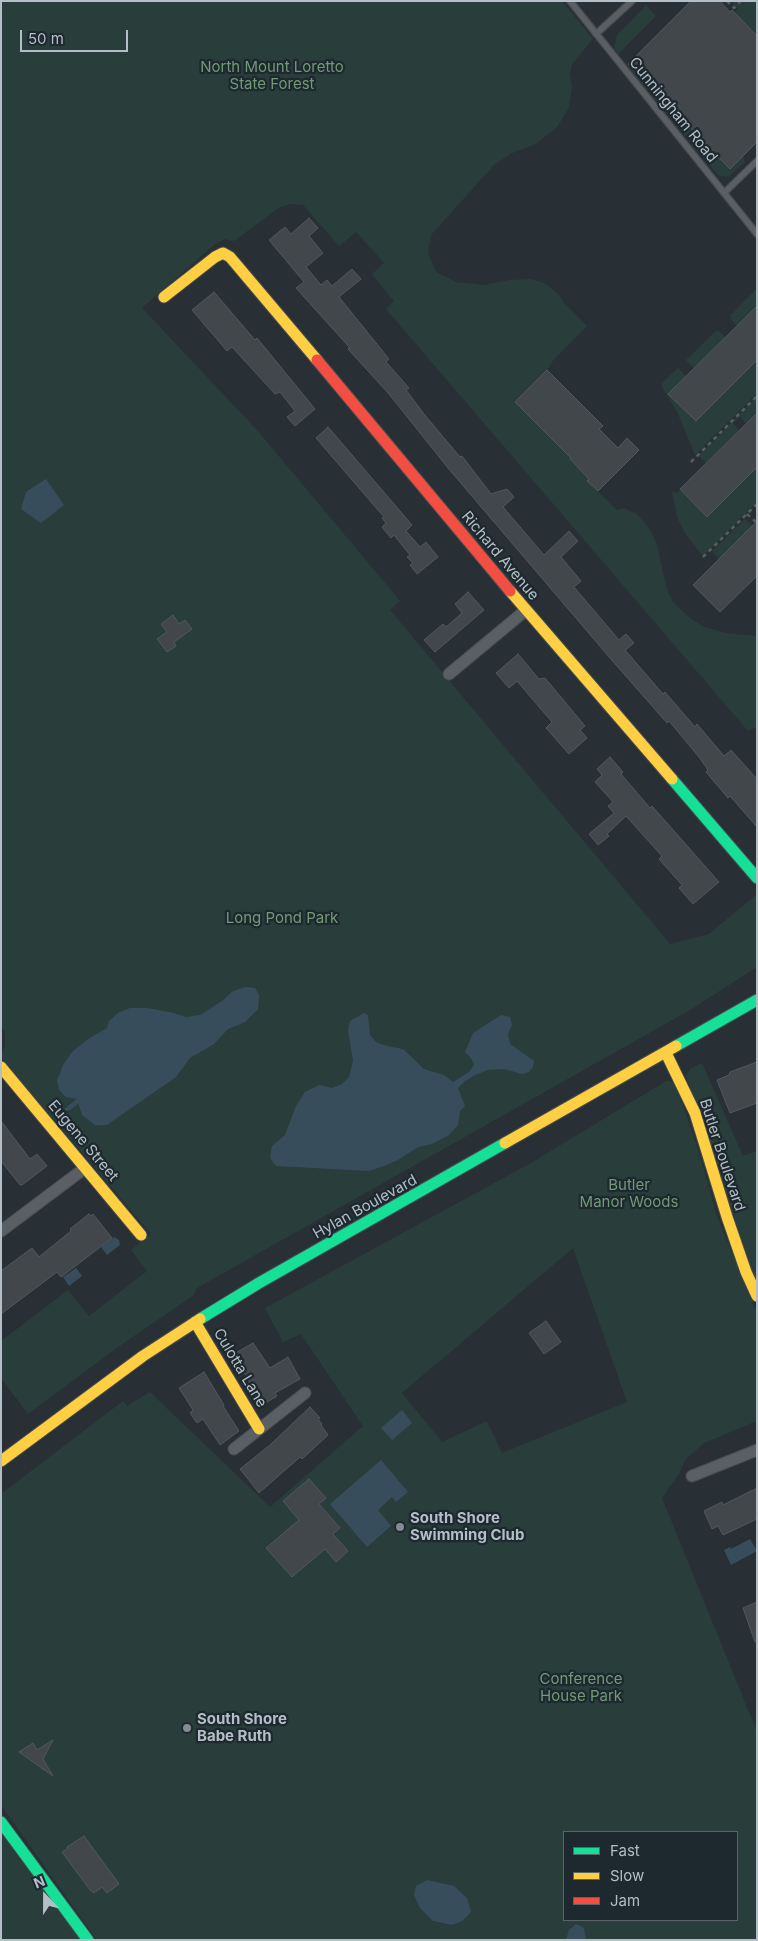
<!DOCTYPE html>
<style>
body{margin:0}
#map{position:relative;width:758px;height:1941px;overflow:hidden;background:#293035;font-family:Inter,sans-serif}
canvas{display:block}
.frame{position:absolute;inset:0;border:2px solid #b3bec6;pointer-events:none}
.legend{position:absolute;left:563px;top:1831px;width:175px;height:90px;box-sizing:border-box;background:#1d282f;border:1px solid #59646b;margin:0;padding:6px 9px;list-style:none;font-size:15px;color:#b3bec6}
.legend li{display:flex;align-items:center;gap:10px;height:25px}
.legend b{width:25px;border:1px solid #59646b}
.north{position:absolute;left:20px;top:1871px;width:50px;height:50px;-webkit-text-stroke:4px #1d282f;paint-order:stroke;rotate:338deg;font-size:14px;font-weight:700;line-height:20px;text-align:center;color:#b3bec6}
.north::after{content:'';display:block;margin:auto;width:18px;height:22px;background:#b3bec6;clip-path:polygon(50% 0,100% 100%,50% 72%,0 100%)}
.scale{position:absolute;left:20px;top:30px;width:108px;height:22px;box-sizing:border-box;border:2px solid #b3bec6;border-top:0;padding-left:6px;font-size:15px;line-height:18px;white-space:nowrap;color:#b3bec6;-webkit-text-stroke:4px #1d282f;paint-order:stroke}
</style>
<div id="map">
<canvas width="758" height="1941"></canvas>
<div class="frame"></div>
<ul class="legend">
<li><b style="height:6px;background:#16e098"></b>Fast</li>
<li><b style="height:6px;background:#ffcf43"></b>Slow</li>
<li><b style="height:6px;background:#f24e42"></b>Jam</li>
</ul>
<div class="north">N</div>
<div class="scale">50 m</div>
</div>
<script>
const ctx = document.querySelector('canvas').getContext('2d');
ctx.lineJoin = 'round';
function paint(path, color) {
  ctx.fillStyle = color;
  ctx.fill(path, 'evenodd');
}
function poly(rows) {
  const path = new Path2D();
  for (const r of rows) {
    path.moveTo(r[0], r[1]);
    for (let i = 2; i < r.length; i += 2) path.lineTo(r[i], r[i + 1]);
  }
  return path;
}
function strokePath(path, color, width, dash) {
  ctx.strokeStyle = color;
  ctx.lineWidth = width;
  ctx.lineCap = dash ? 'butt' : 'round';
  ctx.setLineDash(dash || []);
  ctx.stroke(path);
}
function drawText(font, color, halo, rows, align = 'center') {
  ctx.font = font + ' Inter,sans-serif';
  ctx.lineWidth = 4.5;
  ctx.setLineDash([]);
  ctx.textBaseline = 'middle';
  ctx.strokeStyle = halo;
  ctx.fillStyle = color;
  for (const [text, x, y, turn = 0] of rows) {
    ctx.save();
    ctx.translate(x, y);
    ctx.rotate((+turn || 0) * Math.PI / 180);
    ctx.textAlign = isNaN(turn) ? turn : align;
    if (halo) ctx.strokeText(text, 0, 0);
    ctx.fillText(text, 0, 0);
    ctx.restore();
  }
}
paint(poly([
 [1,1,562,1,593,39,572,64,570,73,572,87,569,107,558,126,536,144,512,153,495,164,431,235,428,253,436,272,456,282,484,285,509,280,531,279,546,284,559,295,565,304,587,326,554,359,547,370,571,458,570,459,589,479,587,481,617,510,624,508,638,515,651,531,657,545,667,590,673,602,690,618,704,627,726,633,757,636,757,727,748,731,386,309,394,301,372,274,384,263,356,232,339,246,303,205,290,204,280,207,234,241,225,239,215,244,142,308,257,430,400,601,390,610,670,944,709,934,756,895,757,967,690,1010,197,1288,194,1295,118,1347,28,1414,1,1378,1,1341,68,1290,89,1316,147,1271,131,1250,151,1234,1,1057,5,1045,5,1032,1,1026],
 [730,1,757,1,757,36,734,13,738,9],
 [646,5,656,16,618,54,614,47,617,35],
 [625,62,651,87,649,89,646,89],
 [654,92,730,169,743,156,745,162,728,177,718,175,652,96],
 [757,288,757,312,753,309,737,326,730,319,732,318,730,316],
 [716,331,719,331,725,337,694,368,686,360],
 [757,360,757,393,695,455,678,414,662,387,662,383,678,368,686,376,669,394,696,421],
 [757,397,757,413,746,423,740,417,733,423,739,430,706,463,698,456],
 [757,467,757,502,703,556,686,535,678,520,672,492,678,493,680,489,707,517],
 [745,519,752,526,719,559,712,551],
 [702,1063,743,1156,757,1151,757,1285,686,1076,690,1069],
 [666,1081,671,1081,676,1085,696,1143,718,1219,757,1313,757,1421,704,1443,685,1460,679,1474,662,1498,757,1732,757,1940,97,1940,1,1805,1,1494,123,1401,127,1406,150,1392,270,1507,363,1426,301,1334,283,1342,265,1308,531,1163],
 [573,1248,627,1402,502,1453,487,1421,442,1442,402,1393],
 [564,1832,737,1832,737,1920,564,1920],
 [1,1830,81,1940,1,1940]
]), '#293d3b');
paint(poly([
 [46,479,64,505,41,523,21,509,26,492],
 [246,987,255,988,259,995,258,1009,245,1022,228,1029,214,1044,190,1058,176,1077,107,1125,95,1125,82,1115,77,1099,66,1097,59,1090,57,1081,63,1065,72,1052,88,1039,107,1028,109,1021,118,1013,130,1008,147,1008,174,1013,186,1017,200,1015,222,1001,233,991],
 [364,1013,368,1015,370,1035,376,1042,387,1046,403,1049,424,1069,444,1075,453,1082,469,1072,474,1065,471,1058,465,1052,473,1033,501,1015,510,1017,512,1025,508,1034,510,1044,534,1061,533,1067,529,1072,522,1074,504,1069,488,1070,475,1075,465,1081,458,1088,465,1106,460,1111,458,1125,449,1135,432,1144,418,1147,398,1160,384,1166,369,1171,276,1166,270,1158,272,1146,285,1135,296,1106,305,1092,319,1085,332,1088,342,1084,349,1077,353,1061,348,1030,350,1021],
 [114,1237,119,1240,120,1245,107,1255,101,1247],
 [76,1268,82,1276,69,1286,63,1277],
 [402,1410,412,1423,392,1440,381,1428],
 [381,1460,408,1492,396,1502,392,1497,378,1510,391,1526,367,1547,330,1504],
 [750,1539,757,1551,731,1565,724,1550,730,1547,731,1549],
 [427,1880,454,1886,467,1898,471,1912,462,1921,452,1925,433,1921,420,1908,414,1895,416,1886],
 [576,1924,584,1928,586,1940,566,1940,569,1930]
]), '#384d5c');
strokePath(poly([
 [69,1108,78,1101]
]), '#384d5c', 4.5);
const building = poly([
 [691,1,720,1,730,12,732,10,757,36,757,142,730,169,628,64,691,1],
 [309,218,318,228,309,236,323,253,306,267,321,285,327,280,332,286,352,269,361,279,339,297,389,359,386,362,409,388,406,390,424,414,460,457,462,456,491,494,507,489,514,497,503,507,544,555,569,531,578,541,561,557,581,581,574,587,619,640,626,634,634,643,625,650,663,694,665,692,695,727,697,724,724,756,731,750,757,779,757,827,730,796,728,798,706,772,708,770,699,757,669,721,667,723,610,658,448,468,389,394,348,349,350,348,296,288,304,282,269,240,285,227,291,234,309,218],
 [214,292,255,340,257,338,315,409,295,426,287,417,295,411,280,392,275,394,232,347,227,351,192,310,214,292],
 [757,306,757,360,696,421,668,394,757,306],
 [547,370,603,426,599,429,618,448,627,438,639,450,598,491,587,481,589,479,570,459,571,458,515,402,547,370],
 [757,413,757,467,707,517,680,489,757,413],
 [328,427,412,525,406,531,420,547,426,542,438,557,417,574,410,565,413,563,407,557,410,555,394,535,391,538,382,527,386,523,382,518,384,517,316,438,328,427],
 [757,521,757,576,720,612,693,585,757,521],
 [468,592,484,610,435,652,424,640,443,624,446,627,462,613,455,604,468,592],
 [173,615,179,624,185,620,192,629,174,642,176,646,167,652,157,639,167,632,161,624,173,615],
 [518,654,539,679,545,678,585,726,580,730,587,738,569,754,546,728,552,722,517,681,509,688,496,673,518,654],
 [610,757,623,772,621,774,650,808,652,806,719,882,693,904,679,888,682,885,659,859,662,856,626,816,607,834,609,836,598,845,589,834,614,813,608,806,613,802,595,782,602,775,597,769,610,757],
 [757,1062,757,1103,730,1113,717,1080,729,1075,730,1072,757,1062],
 [1,1121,30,1159,37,1154,47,1166,22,1185,20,1185,1,1161,1,1121],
 [89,1214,91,1216,93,1214,112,1238,61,1277,57,1272,1,1314,1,1271,32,1248,39,1257,71,1231,70,1229,89,1214],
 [546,1321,561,1342,544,1354,529,1333,546,1321],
 [253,1343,270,1368,288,1357,300,1379,275,1393,277,1396,262,1405,234,1354,253,1343],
 [204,1372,224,1405,223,1406,239,1431,220,1445,203,1419,197,1423,190,1413,193,1410,179,1388,204,1372],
 [310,1407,320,1418,318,1419,322,1424,321,1425,328,1435,302,1459,300,1457,259,1493,240,1469,270,1445,310,1407],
 [309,1479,326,1498,319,1504,340,1528,333,1534,348,1551,336,1562,325,1549,292,1577,266,1548,299,1520,283,1501,309,1479],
 [757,1488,757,1519,723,1535,718,1526,712,1529,704,1511,722,1502,723,1505,757,1488],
 [757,1602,757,1642,755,1642,743,1608,757,1602],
 [53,1740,43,1759,53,1776,19,1752,33,1743,37,1750,53,1740],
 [84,1836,119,1884,107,1893,102,1887,94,1893,90,1890,62,1852,68,1848,67,1847,84,1836]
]);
paint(building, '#41474b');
strokePath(building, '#51585d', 1);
const lane = poly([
 [570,1,757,234],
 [596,34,632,1],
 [724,193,757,161]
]);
const street = poly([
 [449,674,526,610],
 [1,1231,85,1168],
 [234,1449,305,1393],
 [692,1476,757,1450]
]);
const fast = poly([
 [672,779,757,878],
 [676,1046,757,1000],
 [200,1319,259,1283,505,1143],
 [1,1822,88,1940]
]);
const slow = poly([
 [164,297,215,257,223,253,230,257,317,360],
 [510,591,672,779],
 [666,1053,695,1113,727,1217,746,1272,757,1296],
 [1,1067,141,1235],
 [505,1143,676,1046],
 [195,1322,259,1429],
 [1,1461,143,1356,200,1319]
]);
const jam = poly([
 [317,360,510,591]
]);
strokePath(lane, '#474c50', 8);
strokePath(street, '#474c50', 13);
strokePath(fast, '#474c50', 13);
strokePath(slow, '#474c50', 13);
strokePath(jam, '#474c50', 13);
strokePath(poly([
 [727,1,734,8,741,1],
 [691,462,757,396],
 [747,514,756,522],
 [703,557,757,504],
 [60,1115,67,1109]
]), '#575d61', 2.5, [4, 4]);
strokePath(lane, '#595f63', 5.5);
strokePath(street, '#595f63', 11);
strokePath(fast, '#16e098', 11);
strokePath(slow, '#ffcf43', 11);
strokePath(jam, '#f24e42', 11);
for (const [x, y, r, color] of [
 [400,1527,5,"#838c93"],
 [187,1728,5,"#838c93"]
]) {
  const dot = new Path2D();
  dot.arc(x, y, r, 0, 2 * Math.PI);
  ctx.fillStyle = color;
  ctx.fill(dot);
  strokePath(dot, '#1d282f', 2);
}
drawText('15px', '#739a76', '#1d282f', [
 ["North Mount Loretto",272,67],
 ["State Forest",272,84],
 ["Long Pond Park",282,918],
 ["Butler",629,1185],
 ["Manor Woods",629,1202],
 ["Conference",581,1679],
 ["House Park",581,1696]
]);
drawText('15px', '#b3bec6', '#1d282f', [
 ["Cunningham Road",673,110,51],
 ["Richard Avenue",500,556,50],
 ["Eugene Street",83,1141,50],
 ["Butler Boulevard",722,1155,72],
 ["Hylan Boulevard",365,1207,-29],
 ["Culotta Lane",240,1368,59]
]);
drawText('bold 15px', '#b3bec6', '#1d282f', [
 ["South Shore",410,1518],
 ["Swimming Club",410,1535],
 ["South Shore",197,1719],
 ["Babe Ruth",197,1736]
], 'left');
</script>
